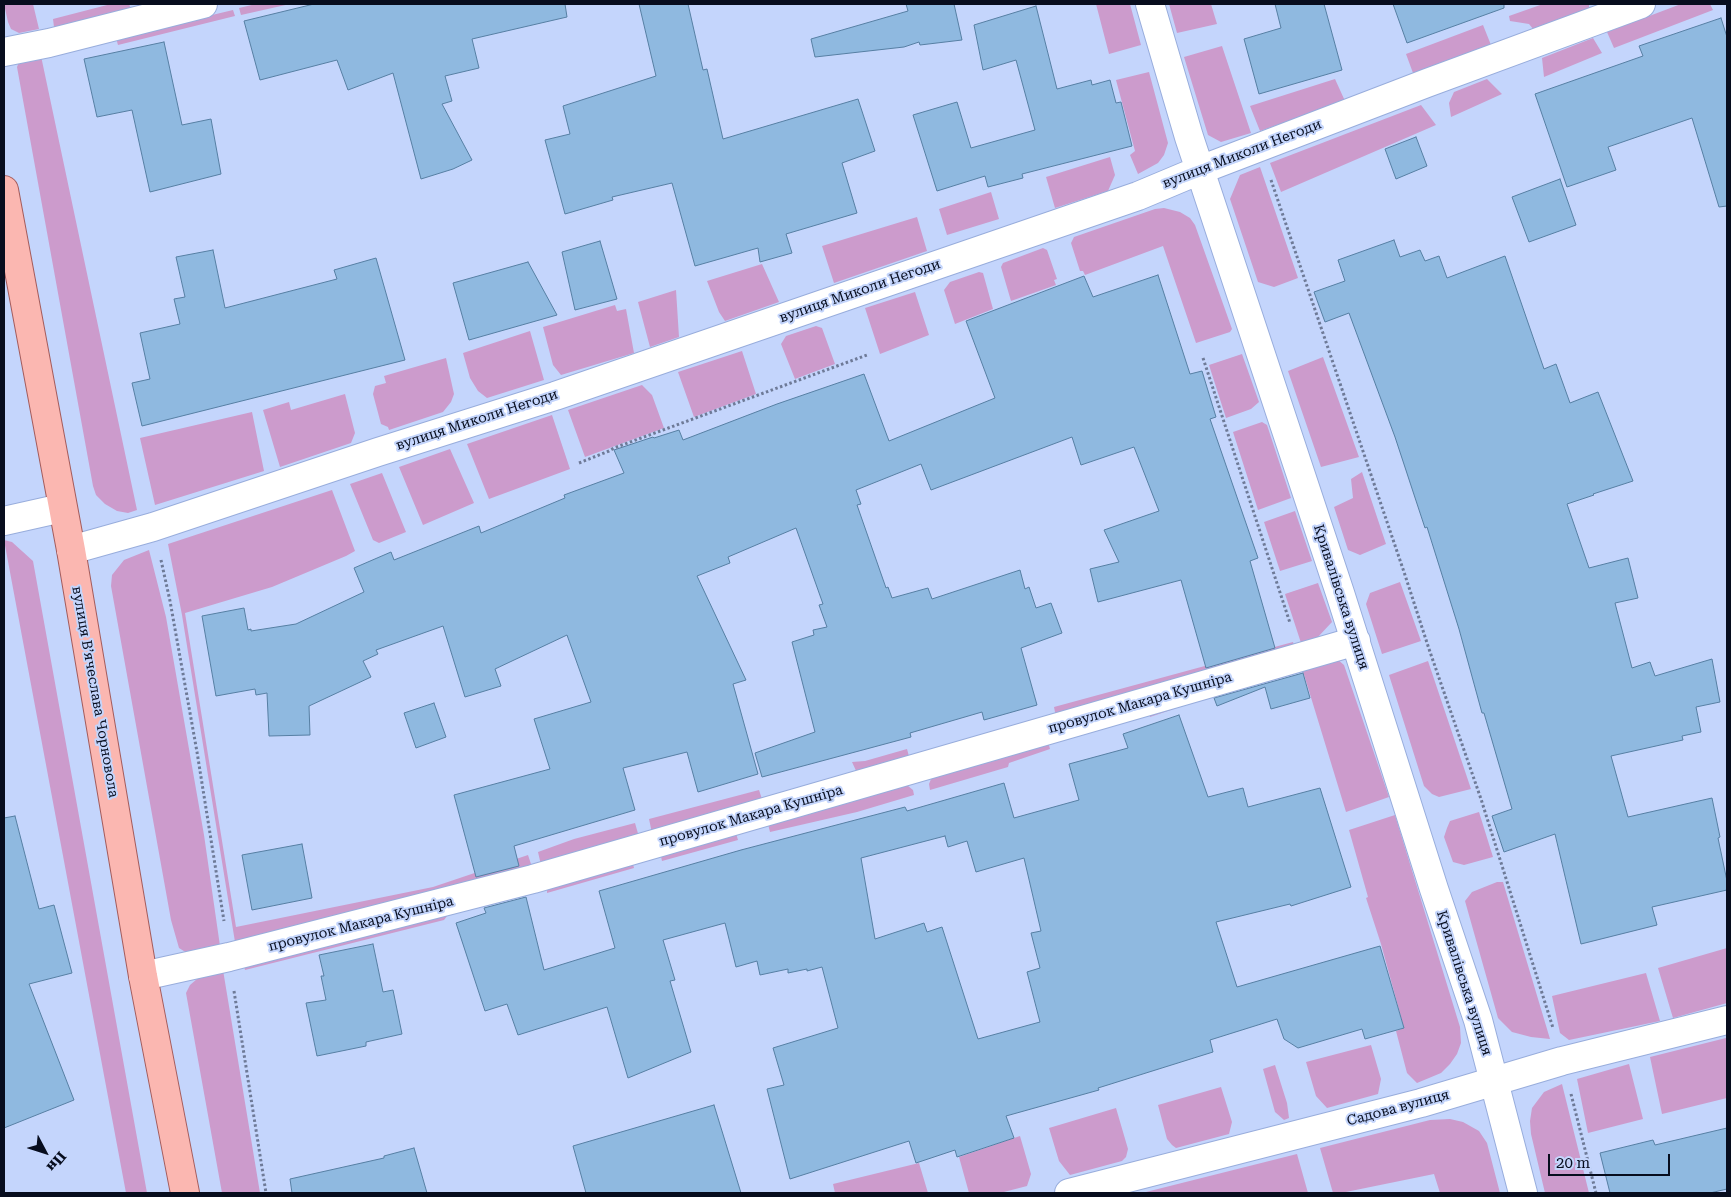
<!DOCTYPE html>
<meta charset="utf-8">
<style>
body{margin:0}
#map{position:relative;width:1731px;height:1197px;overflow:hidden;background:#c4d5fc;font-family:"Roboto Serif",serif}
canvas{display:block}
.frame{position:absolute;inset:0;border:5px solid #070d1e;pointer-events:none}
.north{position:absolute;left:20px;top:1127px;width:50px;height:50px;-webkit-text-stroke:4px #c4d5fc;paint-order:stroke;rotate:130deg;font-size:14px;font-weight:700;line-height:20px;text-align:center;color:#070d1e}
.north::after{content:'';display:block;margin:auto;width:18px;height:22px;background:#070d1e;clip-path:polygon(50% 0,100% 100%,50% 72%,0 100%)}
.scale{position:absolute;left:1548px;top:1154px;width:122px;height:22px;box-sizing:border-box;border:2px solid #070d1e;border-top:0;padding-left:6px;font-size:15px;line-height:18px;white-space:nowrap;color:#070d1e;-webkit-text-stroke:4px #c4d5fc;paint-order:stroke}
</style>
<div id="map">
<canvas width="1731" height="1197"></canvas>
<div class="frame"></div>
<div class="north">Пн</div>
<div class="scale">20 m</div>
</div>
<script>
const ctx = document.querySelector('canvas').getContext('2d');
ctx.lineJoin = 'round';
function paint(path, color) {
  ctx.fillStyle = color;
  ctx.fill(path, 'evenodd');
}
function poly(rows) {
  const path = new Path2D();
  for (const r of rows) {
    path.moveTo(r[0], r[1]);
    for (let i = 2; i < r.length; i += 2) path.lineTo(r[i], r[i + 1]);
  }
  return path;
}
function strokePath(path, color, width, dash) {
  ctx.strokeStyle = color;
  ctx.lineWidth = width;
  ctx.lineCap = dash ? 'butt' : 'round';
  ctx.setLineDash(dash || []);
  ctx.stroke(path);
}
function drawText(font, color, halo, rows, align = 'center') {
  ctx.font = font + ' "Roboto Serif",serif';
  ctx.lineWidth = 4;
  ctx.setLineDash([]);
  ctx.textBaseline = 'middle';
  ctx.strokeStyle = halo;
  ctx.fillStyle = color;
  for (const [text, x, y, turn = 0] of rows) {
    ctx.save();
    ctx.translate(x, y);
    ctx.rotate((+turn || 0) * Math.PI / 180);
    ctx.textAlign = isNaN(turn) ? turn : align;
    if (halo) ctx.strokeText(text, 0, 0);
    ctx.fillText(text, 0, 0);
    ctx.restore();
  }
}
paint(poly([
 [4,4,33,4,39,29,19,33,11,29,8,22],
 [111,4,129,4,131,9,54,27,53,19],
 [256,4,290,4,241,15,239,8],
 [1096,4,1130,4,1141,45,1109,54],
 [1169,4,1211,4,1217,24,1177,33],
 [1543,4,1589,4,1589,10,1534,30,1529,24,1510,21,1509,16],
 [1681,4,1710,4,1713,10,1614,48,1607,32],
 [233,10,235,16,118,45,116,38],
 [1483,25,1491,45,1413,73,1406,54],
 [1593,38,1602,53,1544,77,1542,58],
 [1222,46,1251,133,1221,142,1208,135,1184,57],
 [41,56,137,510,128,513,117,511,105,504,96,495,93,486,17,67,19,62],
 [1149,72,1168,143,1164,155,1158,163,1138,174,1130,155,1135,151,1116,80],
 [1335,79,1345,101,1260,131,1250,106],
 [1487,79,1502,94,1451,117,1449,103,1454,92],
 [1421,105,1436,125,1281,192,1270,163],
 [1110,157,1115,175,1108,191,1055,208,1046,177],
 [1260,167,1298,278,1274,287,1258,282,1230,199,1240,175],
 [991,192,999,219,947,235,939,209],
 [1164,208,1180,212,1190,218,1195,225,1232,329,1230,332,1196,343,1163,246,1085,275,1083,271,1080,271,1071,243,1074,237,1155,209],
 [917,217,927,251,834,283,822,246],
 [1043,248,1047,250,1057,279,1054,280,1056,285,1011,301,1001,267,1003,263],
 [762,264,779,302,725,321,719,312,707,281],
 [979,272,983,273,993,309,955,324,944,290,950,282],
 [676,290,679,337,650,347,638,302],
 [915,292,929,335,880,354,865,308],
 [615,305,617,311,626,309,634,353,561,375,553,365,543,327],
 [816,326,822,328,835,364,795,379,781,344,786,336],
 [530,331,544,380,487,398,478,391,470,378,463,353],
 [742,351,756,394,694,417,678,372],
 [1242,354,1259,402,1251,409,1226,418,1209,365],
 [1323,357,1359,457,1321,467,1288,371],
 [446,358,454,394,451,402,443,412,389,430,388,427,381,424,373,394,375,386,386,383,384,376],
 [642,385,652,395,664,428,585,457,568,410],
 [345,394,355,433,351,443,280,467,263,410,289,402,291,410],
 [252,412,264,471,155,505,140,438],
 [552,415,570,469,489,499,467,444],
 [1262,422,1267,425,1291,498,1258,510,1233,432],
 [450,449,474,503,423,525,399,467],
 [1362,472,1386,544,1360,555,1348,550,1334,507,1353,498,1351,479],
 [382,473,406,532,379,543,373,540,350,484],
 [332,490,355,551,346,556,272,587,185,613,236,927,433,887,528,855,532,867,235,942,182,615,168,544],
 [1295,511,1312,561,1280,571,1264,522],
 [4,540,12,542,33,561,147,1193,126,1193],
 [149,550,166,617,204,835,220,946,187,953,179,948,171,920,111,586,112,575,124,560],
 [1400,582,1421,641,1382,654,1366,604,1370,593],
 [1318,583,1332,622,1317,638,1302,646,1285,594],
 [1293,642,1295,648,1056,717,1054,707],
 [1337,659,1344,665,1389,797,1346,812,1302,668,1263,679,1150,717,1148,709,1304,663],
 [1428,661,1471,789,1439,797,1432,794,1424,786,1389,675],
 [1047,738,1050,749,1009,763,1008,767,930,790,929,784,934,772],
 [907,749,910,760,858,775,852,762,865,761],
 [902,781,913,790,914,795,857,812,770,832,767,820],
 [759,790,763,802,652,833,649,819],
 [1479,812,1493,857,1464,865,1453,862,1444,837,1447,828,1450,821],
 [1395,815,1460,1027,1461,1043,1457,1054,1450,1064,1441,1073,1417,1083,1407,1073,1396,1031,1404,1028,1381,944,1366,898,1368,897,1349,830],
 [635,823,639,837,541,865,538,852,574,839],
 [735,830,738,840,662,861,660,852],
 [632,860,634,868,547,893,547,889,551,884],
 [1497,882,1503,882,1550,1039,1531,1037,1512,1032,1498,1018,1465,901,1472,892],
 [451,911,444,920,245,970,244,966],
 [1727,948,1727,1003,1673,1018,1658,968],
 [223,970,260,1193,222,1193,186,993,190,985,197,979,207,973],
 [1646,973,1660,1021,1569,1040,1560,1033,1552,996],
 [1726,1038,1727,1098,1662,1114,1650,1057],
 [1371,1045,1381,1079,1378,1094,1327,1108,1316,1096,1306,1062],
 [1629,1064,1643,1119,1588,1133,1577,1079],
 [1275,1065,1287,1103,1289,1118,1284,1120,1275,1112,1263,1069],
 [1562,1084,1589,1193,1545,1193,1531,1134,1530,1121,1532,1108,1544,1092],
 [1221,1087,1232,1122,1229,1134,1176,1148,1172,1145,1167,1139,1158,1105],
 [1116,1108,1128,1149,1126,1157,1122,1161,1070,1175,1059,1161,1049,1128],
 [1450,1119,1463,1122,1479,1131,1487,1143,1500,1193,1440,1193,1434,1174,1341,1193,1333,1193,1320,1148,1430,1120],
 [1020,1136,1031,1174,1027,1186,1000,1193,969,1193,959,1157],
 [1297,1154,1308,1193,1142,1193],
 [919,1163,928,1193,835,1193,833,1184]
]), '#cc9bcc');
const building = poly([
 [314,4,565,4,567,17,472,39,479,68,445,76,452,101,442,104,472,160,453,169,421,179,393,73,348,90,337,60,260,80,244,21,314,4],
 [639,4,688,4,703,70,707,69,723,139,858,99,875,151,842,163,857,213,786,234,792,253,760,262,758,248,695,266,672,183,612,197,613,200,565,214,545,140,570,134,563,106,656,76,639,4],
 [906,4,954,4,962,40,920,45,919,42,904,47,815,57,811,39,908,11,906,4],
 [1275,4,1324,4,1342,70,1259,94,1244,39,1281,28,1275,4],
 [1393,4,1504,4,1504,8,1407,43,1393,4],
 [1036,6,1057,89,1091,80,1092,85,1110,80,1116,103,1121,102,1132,146,1022,174,1023,178,988,187,985,176,937,191,913,115,957,102,971,148,1035,130,1016,60,983,70,974,25,1036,6],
 [1721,18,1727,37,1727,206,1719,207,1692,118,1608,147,1616,170,1567,187,1535,94,1643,56,1639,46,1721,18],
 [164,42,182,125,211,119,221,174,150,192,132,110,97,117,84,59,164,42],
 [1416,137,1427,166,1396,179,1385,149,1416,137],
 [1560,179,1576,225,1529,242,1512,197,1560,179],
 [1394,240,1400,257,1420,250,1425,261,1439,256,1447,278,1505,256,1544,369,1556,364,1570,403,1598,392,1633,481,1593,494,1594,495,1567,504,1589,568,1628,558,1638,598,1615,603,1632,668,1650,662,1655,676,1712,659,1720,702,1696,707,1701,732,1682,736,1683,740,1611,756,1628,817,1712,798,1720,837,1718,838,1727,881,1727,890,1652,907,1657,925,1581,944,1555,834,1504,852,1492,816,1512,809,1484,713,1482,713,1459,629,1427,527,1425,528,1395,437,1349,313,1325,322,1314,292,1345,281,1338,260,1394,240],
 [600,241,617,299,575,310,562,252,600,241],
 [213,250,225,308,337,279,334,270,376,258,405,360,142,426,132,383,150,379,140,333,180,324,174,299,185,297,176,257,213,250],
 [528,262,557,315,469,340,453,283,528,262],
 [1158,275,1190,374,1202,371,1216,417,1210,419,1258,558,1250,561,1275,648,1206,668,1181,580,1098,602,1090,569,1119,562,1104,530,1159,511,1134,447,1081,465,1072,437,931,490,921,464,856,490,861,504,857,505,886,588,888,587,892,598,928,588,932,599,1020,570,1025,589,1029,587,1036,608,1051,603,1062,633,1021,648,1037,705,984,720,982,712,910,733,911,737,762,777,755,753,815,732,792,642,814,635,813,630,827,627,819,605,823,604,796,528,728,557,730,563,697,576,746,680,733,684,758,774,698,792,687,752,623,768,635,810,514,846,519,866,476,877,454,795,550,769,534,719,591,702,567,635,495,669,501,686,465,697,443,626,376,650,378,654,363,661,371,677,309,706,310,735,269,736,267,693,256,695,255,689,216,696,202,616,244,608,248,630,251,629,251,631,296,624,364,592,354,568,391,552,394,560,479,526,481,533,565,498,564,495,624,473,614,450,653,437,654,438,679,430,683,440,777,404,864,374,889,441,995,398,966,321,1084,276,1093,297,1158,275],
 [1303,673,1310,698,1271,709,1265,687,1217,706,1214,698,1303,673],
 [434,703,446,737,416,748,404,713,434,703],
 [1179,715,1208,797,1243,788,1248,807,1320,788,1351,887,1291,906,1290,904,1216,922,1237,987,1380,946,1404,1028,1365,1039,1362,1029,1298,1048,1284,1039,1277,1019,1210,1040,1213,1052,1098,1088,1099,1090,1006,1116,1014,1138,957,1157,955,1150,916,1163,909,1141,790,1179,767,1089,784,1085,773,1048,838,1028,822,967,807,971,807,969,788,973,788,969,760,975,757,961,736,967,725,923,663,940,675,980,670,981,691,1052,628,1078,607,1007,518,1035,507,1004,485,1011,456,923,486,913,484,908,526,897,544,970,615,948,599,891,741,850,905,807,907,811,1004,783,1014,818,1079,800,1069,764,1128,748,1123,734,1179,715],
 [945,836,948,847,967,841,976,872,1024,858,1041,931,1031,933,1040,968,1027,972,1040,1022,978,1039,942,927,927,932,924,923,875,939,861,858,945,836],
 [15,816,39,909,54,905,72,973,29,984,74,1100,4,1128,4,818,15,816],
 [302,844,312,898,252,910,242,855,302,844],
 [373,944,383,992,393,990,402,1034,366,1042,366,1046,317,1056,306,1003,326,1000,321,976,324,976,319,955,373,944],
 [714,1105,741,1193,586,1193,573,1146,714,1105],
 [1727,1128,1727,1189,1710,1193,1610,1193,1600,1153,1653,1140,1655,1145,1727,1128],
 [414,1148,427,1193,292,1193,290,1179,384,1158,384,1156,414,1148]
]);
paint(building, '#8fb9e0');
strokePath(building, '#567fa3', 1);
const minor = poly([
 [1150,4,1189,137,1340,593,1434,889,1478,1020,1523,1193],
 [4,52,49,43,203,4],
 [4,521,62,508],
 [71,550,153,527,378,452,555,396,1138,196,1200,170,1427,83,1641,4],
 [143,976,229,957,533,879,1356,641],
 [1069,1193,1421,1103,1562,1061,1727,1020]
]);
const major = poly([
 [4,190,71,550,143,976,185,1193]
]);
strokePath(minor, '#98addc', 30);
strokePath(major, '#a45c5c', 30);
strokePath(poly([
 [1271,180,1404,572,1429,649,1481,799,1553,1028],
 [1203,358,1290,623],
 [579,463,609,451,614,448,867,355],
 [161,560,170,601,197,752,224,921],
 [234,991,266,1193],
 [1571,1094,1596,1193]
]), '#6e7a97', 3, [2.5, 2.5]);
strokePath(minor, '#fff', 28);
strokePath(major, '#fbb7b1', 28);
drawText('14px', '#070d1e', '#c4d5fc', [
 ["вулиця Миколи Негоди",1242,154,-21],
 ["вулиця Миколи Негоди",860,291,-19],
 ["вулиця Миколи Негоди",477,420,-18],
 ["Кривалівська вулиця",1341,597,72],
 ["вулиця Вʼячеслава Чорновола",95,692,80],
 ["провулок Макара Кушніра",1140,703,-16],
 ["провулок Макара Кушніра",751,816,-16],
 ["провулок Макара Кушніра",361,924,-14],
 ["Кривалівська вулиця",1464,983,72],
 ["Садова вулиця",1398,1108,-15]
]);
</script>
